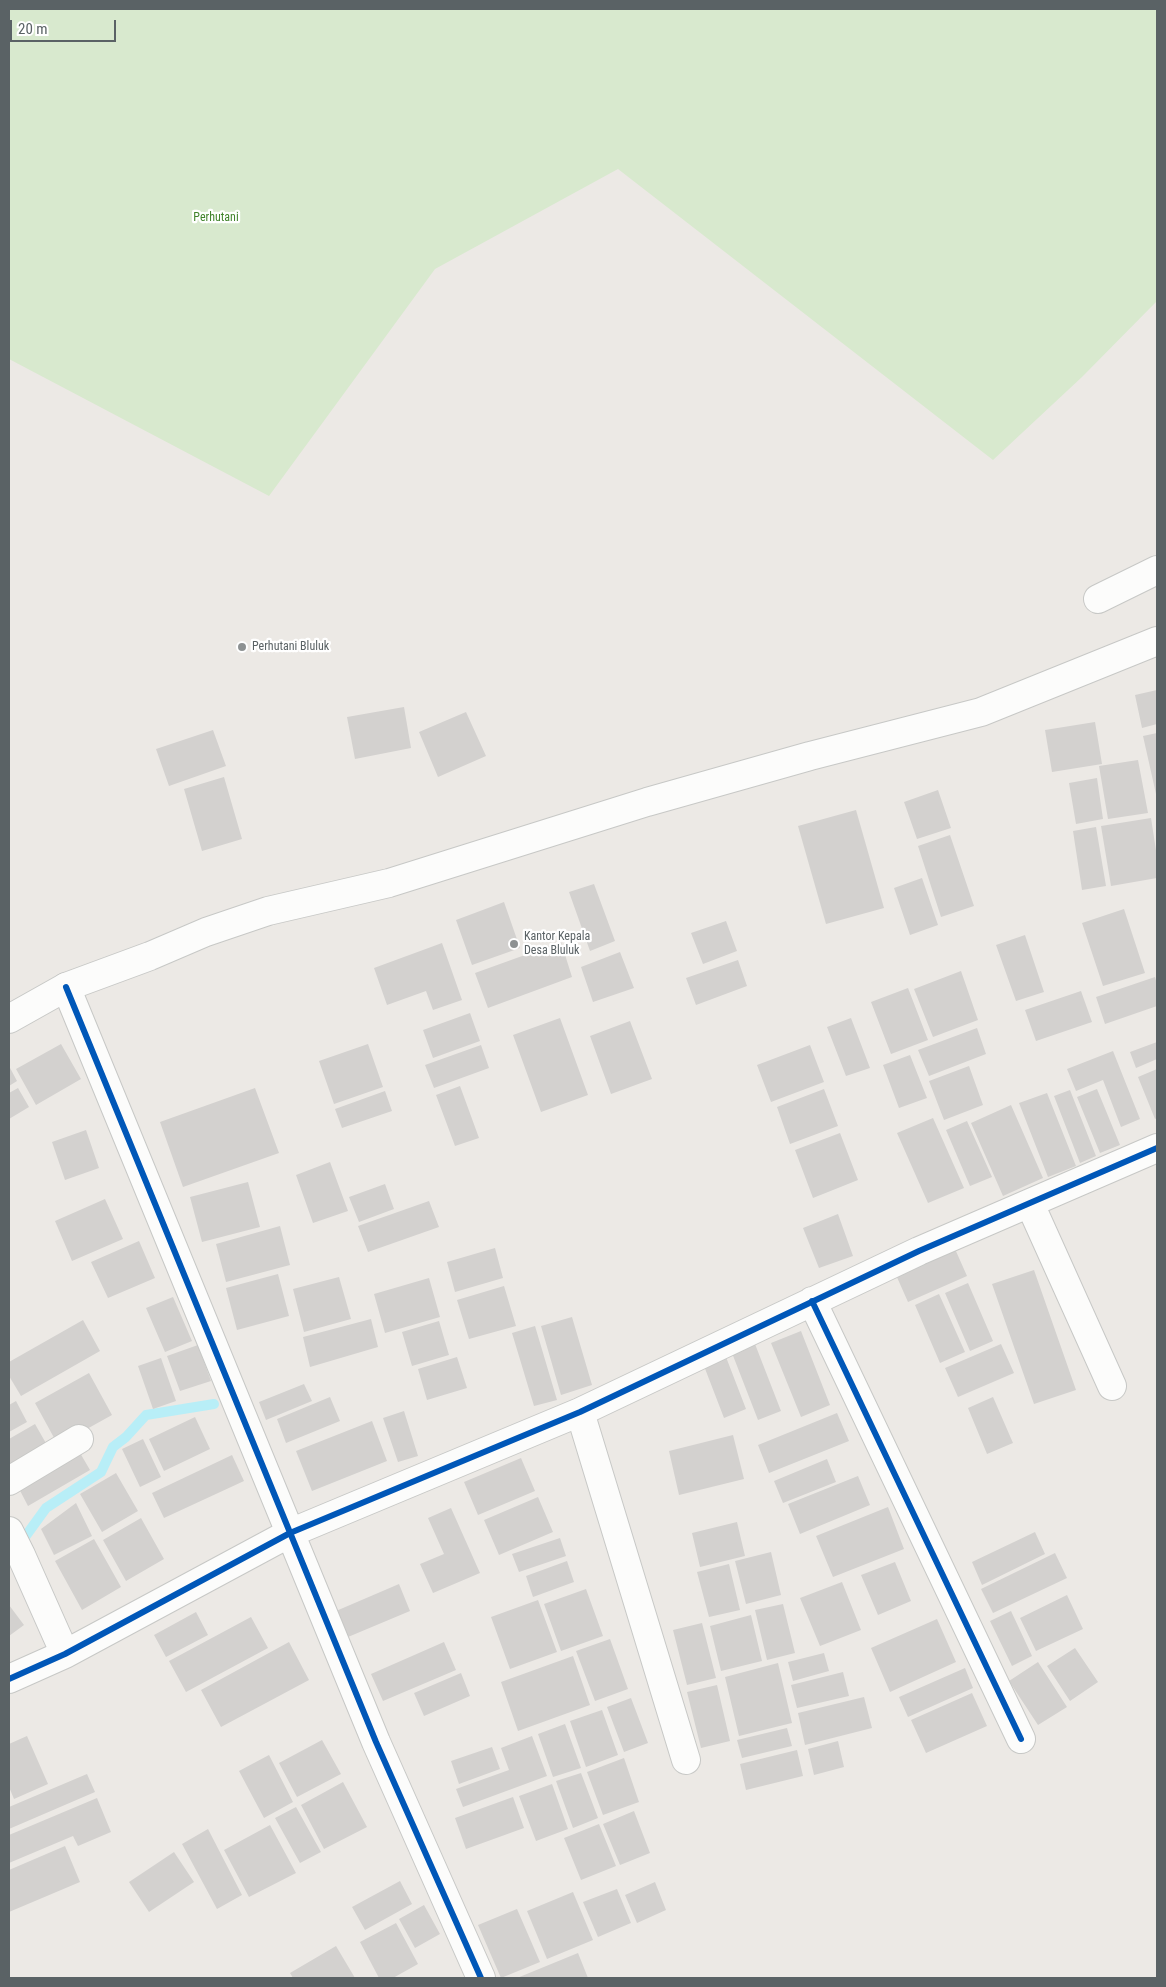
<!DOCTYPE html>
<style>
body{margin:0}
#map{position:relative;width:1166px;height:1987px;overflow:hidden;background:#ece9e5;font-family:"Roboto Condensed",sans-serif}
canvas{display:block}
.frame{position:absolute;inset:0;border:10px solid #5a6265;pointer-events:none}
.scale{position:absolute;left:10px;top:20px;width:106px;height:22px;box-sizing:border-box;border:2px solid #5a6265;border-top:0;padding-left:6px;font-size:15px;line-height:18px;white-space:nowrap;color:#5a6265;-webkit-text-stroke:4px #fff;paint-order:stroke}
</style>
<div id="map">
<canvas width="1166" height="1987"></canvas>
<div class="frame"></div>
<div class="scale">20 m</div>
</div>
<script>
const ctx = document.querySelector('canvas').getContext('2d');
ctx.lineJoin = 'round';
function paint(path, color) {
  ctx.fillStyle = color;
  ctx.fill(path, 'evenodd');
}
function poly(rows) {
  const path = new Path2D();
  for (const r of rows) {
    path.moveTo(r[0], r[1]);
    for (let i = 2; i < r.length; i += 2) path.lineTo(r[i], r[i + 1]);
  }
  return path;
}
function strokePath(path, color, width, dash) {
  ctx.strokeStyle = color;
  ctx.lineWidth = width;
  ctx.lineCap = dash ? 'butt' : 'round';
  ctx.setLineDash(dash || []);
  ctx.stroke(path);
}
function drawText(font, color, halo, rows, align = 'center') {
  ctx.font = font + ' "Roboto Condensed",sans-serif';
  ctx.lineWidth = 4.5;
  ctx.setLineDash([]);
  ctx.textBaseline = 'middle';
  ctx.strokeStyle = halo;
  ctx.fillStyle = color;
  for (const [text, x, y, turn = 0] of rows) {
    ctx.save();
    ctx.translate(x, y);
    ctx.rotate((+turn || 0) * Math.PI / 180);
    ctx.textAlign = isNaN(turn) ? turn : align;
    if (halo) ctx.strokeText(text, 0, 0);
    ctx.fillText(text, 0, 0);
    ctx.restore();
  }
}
paint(poly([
 [9,9,1157,9,1157,301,1082,377,993,460,618,169,435,269,269,496,9,359]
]), '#d8e9ce');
strokePath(poly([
 [18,1542,25,1537,46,1508,101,1472,113,1447,126,1437,146,1415,214,1404]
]), '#b8eef7', 10);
paint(poly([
 [1157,690,1157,724,1142,728,1135,695],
 [404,707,411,748,355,759,347,717],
 [466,712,486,756,438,777,419,732],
 [1095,722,1102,764,1052,772,1045,730],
 [213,730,226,766,169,786,156,749],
 [1157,733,1157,794,1156,794,1143,736],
 [1138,760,1148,813,1108,819,1099,766],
 [224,777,242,839,202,851,184,789],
 [1097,778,1103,819,1076,824,1069,783],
 [938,790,951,828,917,839,904,802],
 [856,810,884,908,826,924,798,826],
 [1151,818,1157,857,1157,878,1111,886,1101,826],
 [1096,827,1106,886,1082,890,1073,831],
 [950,835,974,906,941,917,918,846],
 [922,878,938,925,910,935,894,888],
 [594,884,615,941,590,951,569,892],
 [504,902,520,948,472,965,456,920],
 [1124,909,1145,973,1103,986,1082,923],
 [726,921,737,951,703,964,691,933],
 [1025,935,1044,992,1016,1001,996,945],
 [561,942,572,977,488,1008,475,973],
 [442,943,462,1000,433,1010,426,991,387,1005,374,968],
 [620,952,634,988,593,1002,581,967],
 [738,960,747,986,696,1005,686,978],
 [961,971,978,1020,933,1037,914,989],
 [1155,977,1157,984,1157,1006,1105,1024,1096,997],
 [908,988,928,1040,891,1054,871,1002],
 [1081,991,1092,1022,1036,1041,1025,1010],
 [470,1013,480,1041,433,1058,423,1030],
 [560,1018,588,1095,541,1112,513,1035],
 [851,1018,870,1068,846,1076,827,1027],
 [630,1021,652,1079,611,1094,590,1036],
 [977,1028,986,1054,929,1076,918,1050],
 [1157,1042,1157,1059,1136,1068,1130,1052],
 [61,1044,81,1079,36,1105,16,1069],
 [368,1044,383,1087,334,1104,319,1061],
 [481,1045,489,1068,434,1088,425,1065],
 [810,1045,824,1082,771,1102,757,1065],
 [1113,1051,1140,1119,1121,1127,1103,1080,1076,1091,1067,1069],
 [910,1055,927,1098,899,1108,883,1065],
 [9,1066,17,1081,9,1086],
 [969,1066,983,1105,944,1120,929,1081],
 [1157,1069,1157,1118,1155,1119,1138,1077],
 [460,1086,479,1138,455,1146,436,1095],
 [18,1088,29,1107,9,1119,9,1093],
 [255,1088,279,1153,183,1187,160,1122],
 [824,1089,838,1126,790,1144,777,1107],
 [1097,1089,1120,1145,1100,1153,1077,1097],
 [1070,1090,1096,1156,1080,1163,1054,1096],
 [385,1091,392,1111,342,1128,335,1109],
 [1047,1093,1076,1166,1048,1177,1019,1103],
 [1011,1105,1043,1178,1003,1196,971,1123],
 [933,1118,964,1188,928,1203,897,1133],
 [967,1121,992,1177,970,1186,946,1130],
 [86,1130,99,1168,65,1180,52,1142],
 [840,1133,858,1180,813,1198,795,1150],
 [330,1162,348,1211,313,1223,296,1175],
 [248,1182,260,1227,202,1242,190,1197],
 [385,1184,394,1209,359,1222,349,1197],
 [105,1199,123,1239,72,1261,55,1221],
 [429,1201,439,1227,368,1252,358,1226],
 [838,1214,853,1256,819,1268,803,1228],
 [280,1226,290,1265,226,1282,216,1244],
 [139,1241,155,1278,108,1298,91,1262],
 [495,1248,503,1278,455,1292,447,1262],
 [955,1249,967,1276,908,1302,896,1275],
 [1034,1270,1076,1390,1034,1404,992,1284],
 [278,1274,289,1316,237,1330,226,1288],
 [339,1277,351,1319,304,1332,293,1289],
 [429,1278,440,1317,385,1333,374,1294],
 [968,1283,993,1341,970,1351,945,1293],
 [504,1286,516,1326,469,1339,457,1300],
 [939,1294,965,1352,940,1363,915,1305],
 [173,1297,192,1341,165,1352,146,1308],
 [572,1317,592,1385,561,1395,541,1326],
 [371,1319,378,1347,310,1367,303,1337],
 [83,1320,100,1351,21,1396,9,1376,9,1362],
 [439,1321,449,1355,412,1366,402,1332],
 [535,1326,557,1400,534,1406,512,1333],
 [801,1331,830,1405,801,1417,771,1343],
 [755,1344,781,1411,758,1420,732,1353],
 [1001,1344,1014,1373,958,1397,945,1368],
 [198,1345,211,1381,180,1391,167,1356],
 [457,1357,467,1388,427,1400,418,1369],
 [726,1357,746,1409,724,1418,704,1366],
 [161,1358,176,1401,153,1409,138,1366],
 [89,1373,112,1415,58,1445,35,1403],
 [304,1384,312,1401,266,1420,259,1402],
 [330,1397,340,1421,286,1443,277,1419],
 [993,1397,1013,1443,987,1454,968,1408],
 [16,1401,27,1422,9,1432,9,1405],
 [404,1411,418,1456,398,1462,383,1418],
 [837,1413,849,1441,769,1473,758,1445],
 [195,1417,210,1449,164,1471,149,1439],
 [372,1421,387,1461,312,1491,296,1451],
 [35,1424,51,1452,9,1475,9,1439],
 [733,1435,744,1479,679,1495,669,1451],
 [143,1439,161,1477,140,1487,122,1449],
 [76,1446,90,1470,28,1506,15,1481],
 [232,1455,244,1481,164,1518,152,1493],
 [521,1458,535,1491,478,1515,464,1482],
 [827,1459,836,1482,783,1503,774,1481],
 [116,1473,138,1511,102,1532,80,1494],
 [858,1476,870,1505,800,1534,788,1504],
 [538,1497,553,1532,499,1555,484,1520],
 [76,1503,92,1536,54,1555,41,1529],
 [888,1507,904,1549,833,1577,816,1536],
 [451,1508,480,1573,433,1593,420,1564,444,1554,428,1518],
 [141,1518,164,1559,126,1581,103,1540],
 [737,1522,745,1556,700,1567,692,1533],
 [1035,1532,1045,1554,982,1585,972,1562],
 [560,1538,566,1556,519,1572,512,1554],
 [94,1539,121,1587,82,1610,55,1561],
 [771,1552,781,1595,746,1604,735,1561],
 [1055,1553,1067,1578,993,1613,981,1589],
 [567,1561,574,1582,533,1597,526,1576],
 [895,1562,911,1601,878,1615,861,1575],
 [729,1564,740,1610,709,1617,697,1572],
 [842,1582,861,1630,820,1646,800,1598],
 [399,1584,410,1611,348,1637,336,1611],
 [586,1589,603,1636,561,1651,544,1604],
 [1067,1595,1083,1629,1036,1651,1020,1618],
 [538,1600,557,1652,510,1669,491,1617],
 [783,1604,795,1653,767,1660,755,1610],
 [9,1605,24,1625,9,1636],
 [1011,1611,1032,1656,1012,1666,990,1621],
 [196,1612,208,1635,166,1657,154,1635],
 [751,1615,762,1661,721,1671,710,1626],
 [251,1617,268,1648,186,1692,169,1661],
 [937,1619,956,1662,890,1692,871,1648],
 [702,1623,716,1678,687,1685,673,1630],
 [610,1639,628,1689,595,1701,576,1651],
 [289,1642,309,1680,221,1727,201,1690],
 [444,1642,456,1670,383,1701,371,1674],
 [1075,1648,1098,1682,1070,1701,1047,1666],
 [824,1653,829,1671,793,1681,788,1662],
 [573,1656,590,1705,518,1731,501,1682],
 [1038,1662,1067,1707,1038,1725,1009,1681],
 [778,1663,792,1723,739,1736,725,1677],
 [965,1668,973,1688,908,1717,899,1697],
 [843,1672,849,1696,797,1708,791,1685],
 [461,1673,470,1696,424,1716,414,1693],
 [717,1685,730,1741,701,1748,687,1692],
 [972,1693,987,1726,926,1753,911,1720],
 [864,1697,872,1728,805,1745,798,1713],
 [631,1698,648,1743,624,1752,607,1707],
 [602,1710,618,1755,586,1767,570,1721],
 [565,1724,581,1768,553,1777,538,1734],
 [787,1728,792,1746,742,1758,737,1740],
 [27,1736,48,1784,14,1799,9,1787,9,1744],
 [532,1736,547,1776,463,1807,456,1789,509,1770,501,1748],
 [322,1740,341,1774,297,1797,279,1763],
 [838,1741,844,1767,814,1775,808,1749],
 [492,1747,500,1769,459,1784,451,1761],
 [797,1750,803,1776,746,1790,740,1764],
 [269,1755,293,1802,264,1818,239,1771],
 [624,1758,639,1802,603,1815,587,1772],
 [581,1773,598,1818,573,1828,556,1781],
 [87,1774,95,1792,9,1829,9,1807],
 [343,1782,367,1827,324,1849,301,1805],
 [552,1784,568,1829,536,1841,519,1796],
 [513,1797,524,1828,466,1849,455,1818],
 [97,1798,111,1832,78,1846,73,1836,9,1863,9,1835],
 [296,1807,321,1852,300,1863,275,1818],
 [634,1811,650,1853,620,1865,603,1824],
 [599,1824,616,1866,581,1880,564,1838],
 [270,1825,296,1873,249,1897,224,1850],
 [208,1829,242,1895,217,1909,182,1844],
 [65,1846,80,1882,9,1912,9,1870],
 [174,1852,194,1882,149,1912,129,1882],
 [400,1881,412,1904,365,1930,352,1907],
 [655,1882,666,1910,637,1923,625,1895],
 [617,1889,631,1923,598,1937,583,1902],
 [573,1892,593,1940,547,1959,527,1911],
 [424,1905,440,1934,415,1948,399,1919],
 [517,1909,540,1962,501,1978,478,1925],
 [396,1923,418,1964,393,1978,379,1978,360,1942],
 [336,1946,355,1978,293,1978,290,1973],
 [578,1953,588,1978,517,1978]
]), '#d3d1cf');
const street = poly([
 [1098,599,1157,570],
 [66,987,376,1742,481,1978],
 [1030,1204,1112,1386],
 [812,1301,1021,1739],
 [580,1412,686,1760],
 [9,1481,79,1439],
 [9,1531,21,1555,65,1654],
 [9,1679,65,1654,290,1533,580,1412,919,1251,1157,1148]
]);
const secondary = poly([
 [9,1019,66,987,150,956,206,932,268,911,389,883,647,802,810,756,981,712,1157,641]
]);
strokePath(street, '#c7c8c6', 30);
strokePath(secondary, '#c7c8c6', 30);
strokePath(street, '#fcfcfb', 28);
strokePath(secondary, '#fcfcfb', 28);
strokePath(poly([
 [66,987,376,1742,481,1978],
 [812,1301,1021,1739],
 [9,1679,65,1654,290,1533,580,1412,919,1251,1157,1148]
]), '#0057b8', 6);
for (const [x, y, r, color] of [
 [242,647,5,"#8d9192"],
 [514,944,5,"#8d9192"]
]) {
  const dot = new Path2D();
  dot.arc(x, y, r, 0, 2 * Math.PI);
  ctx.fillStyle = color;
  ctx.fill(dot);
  strokePath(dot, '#fff', 2);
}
drawText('12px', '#40832b', '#fff', [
 ["Perhutani",216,218]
]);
drawText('12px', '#5a6265', '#fff', [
 ["Perhutani Bluluk",252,647],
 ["Kantor Kepala",524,937],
 ["Desa Bluluk",524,951]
], 'left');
</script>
